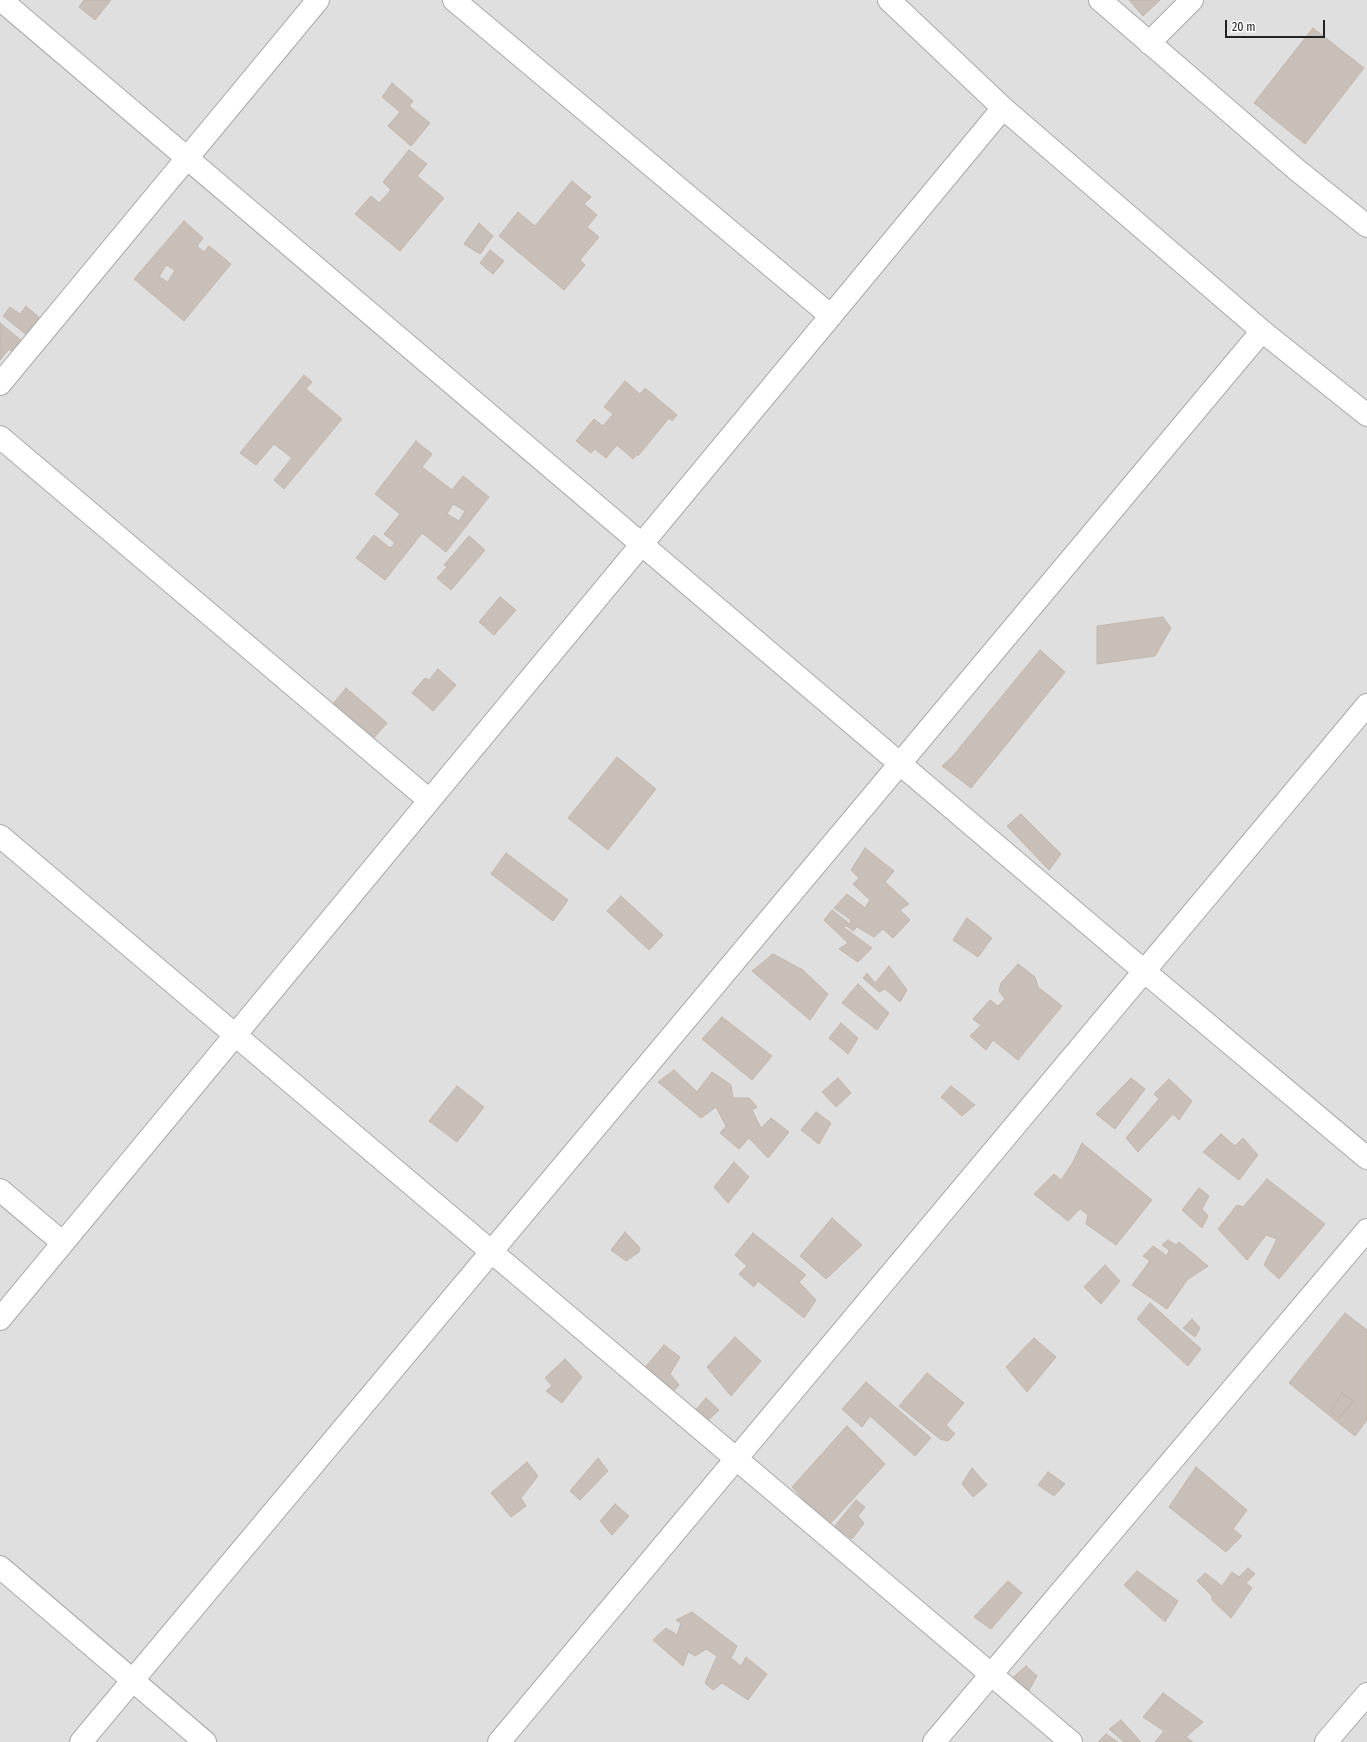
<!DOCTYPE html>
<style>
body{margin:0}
#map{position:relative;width:1367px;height:1742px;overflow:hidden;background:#f2efe9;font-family:"Fira Sans Condensed",sans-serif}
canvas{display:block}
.scale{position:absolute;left:1225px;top:20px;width:100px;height:18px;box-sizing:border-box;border:2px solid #222;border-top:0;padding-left:5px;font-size:12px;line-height:14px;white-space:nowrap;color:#222;-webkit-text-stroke:3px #fff;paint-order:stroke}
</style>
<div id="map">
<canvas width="1367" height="1742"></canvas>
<div class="scale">20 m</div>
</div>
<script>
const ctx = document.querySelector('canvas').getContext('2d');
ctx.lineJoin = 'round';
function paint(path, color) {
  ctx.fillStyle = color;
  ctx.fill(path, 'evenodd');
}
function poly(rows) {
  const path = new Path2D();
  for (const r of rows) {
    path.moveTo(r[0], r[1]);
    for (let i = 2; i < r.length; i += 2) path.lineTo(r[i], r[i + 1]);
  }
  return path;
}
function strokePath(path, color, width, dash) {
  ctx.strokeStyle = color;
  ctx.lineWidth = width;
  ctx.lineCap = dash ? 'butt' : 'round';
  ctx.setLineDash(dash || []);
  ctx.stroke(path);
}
paint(poly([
 [0,0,1367,0,1367,1742,0,1742]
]), '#e0dfdf');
const building = poly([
 [84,0,111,0,95,20,79,7,84,0],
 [1129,0,1160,0,1143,16,1129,0],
 [1313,28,1364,68,1305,144,1254,103,1313,28],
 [392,83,413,101,409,106,430,123,411,146,388,126,400,112,382,97,392,83],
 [409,150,427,164,417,176,444,198,400,251,355,214,371,196,379,203,391,190,383,182,409,150],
 [572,181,591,197,584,204,597,215,587,227,599,237,580,260,585,265,564,290,499,236,518,212,535,226,572,181],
 [184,221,203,238,197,246,204,252,209,246,231,264,184,321,134,279,184,221],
 [479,223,493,236,480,254,464,244,479,223],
 [490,250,504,261,493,274,480,263,490,250],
 [166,265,175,270,168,282,159,277,166,265],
 [26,306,42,320,28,336,3,316,10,307,20,314,26,306],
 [0,323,22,341,12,352,9,349,0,360,0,323],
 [304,375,312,382,306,389,342,419,284,489,274,480,292,458,274,444,256,465,240,453,304,375],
 [625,381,640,394,645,388,677,415,672,421,669,418,638,456,637,454,633,459,617,445,606,458,595,449,591,453,576,441,594,419,603,426,613,414,604,407,625,381],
 [416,441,432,454,422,467,452,490,463,476,489,497,446,552,422,533,385,580,356,558,374,535,390,548,395,543,384,534,400,514,375,494,416,441],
 [453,504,465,511,459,521,447,514,453,504],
 [469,536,485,550,451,590,437,578,447,567,444,565,469,536],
 [500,597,516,610,494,635,479,622,500,597],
 [1163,617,1171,628,1155,656,1097,664,1097,626,1163,617],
 [1040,650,1065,672,971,788,942,766,952,757,1040,650],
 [438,669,456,685,433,711,412,693,425,678,429,680,438,669],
 [346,688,387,723,372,740,332,705,346,688],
 [617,757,656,789,608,850,568,818,617,757],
 [1021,814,1061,854,1049,870,1007,826,1021,814],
 [865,848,894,871,885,882,909,904,900,910,910,920,893,938,883,929,874,937,857,927,853,931,847,926,843,927,872,948,858,962,839,949,848,943,824,920,832,910,850,924,851,920,834,908,847,894,865,908,870,900,853,884,859,878,851,870,865,848],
 [506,853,568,900,553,921,491,874,506,853],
 [621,896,663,935,649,950,607,911,621,896],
 [967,918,992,938,978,957,953,940,967,918],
 [773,954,803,970,828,994,810,1020,752,971,773,954],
 [1018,964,1035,977,1038,987,1062,1006,1018,1060,993,1040,986,1050,970,1036,981,1025,973,1019,990,1000,998,1006,1005,999,999,991,1001,983,1018,964],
 [889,966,907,990,900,1002,885,989,879,992,863,978,867,973,875,983,889,966],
 [858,984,889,1013,877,1030,842,1003,858,984],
 [722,1017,772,1056,752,1080,702,1039,722,1017],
 [841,1023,858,1038,848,1054,829,1038,841,1023],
 [674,1070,697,1092,712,1072,731,1085,733,1098,749,1098,757,1107,752,1110,761,1128,771,1118,789,1132,768,1158,749,1138,739,1149,720,1133,726,1126,716,1107,701,1118,658,1082,674,1070],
 [838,1078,851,1093,836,1107,822,1092,838,1078],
 [1131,1078,1145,1089,1115,1129,1096,1114,1131,1078],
 [1169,1079,1192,1101,1179,1120,1173,1114,1138,1152,1126,1138,1159,1099,1154,1094,1169,1079],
 [457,1086,484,1107,457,1142,429,1121,457,1086],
 [951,1086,975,1105,962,1116,941,1097,951,1086],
 [816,1112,831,1123,819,1144,801,1130,816,1112],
 [1221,1134,1235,1146,1243,1138,1258,1155,1239,1180,1203,1152,1221,1134],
 [1082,1143,1152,1200,1116,1245,1086,1224,1088,1215,1080,1209,1068,1221,1034,1194,1054,1174,1061,1180,1073,1162,1082,1143],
 [734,1162,749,1177,728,1203,714,1187,734,1162],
 [1267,1179,1325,1224,1279,1279,1264,1265,1277,1239,1266,1235,1247,1260,1218,1229,1237,1205,1243,1207,1267,1179],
 [1199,1188,1209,1196,1202,1209,1208,1216,1202,1228,1182,1210,1199,1188],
 [832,1218,862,1245,826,1279,800,1256,832,1218],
 [625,1232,640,1248,639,1252,626,1261,611,1250,625,1232],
 [753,1233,806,1275,799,1282,816,1300,804,1318,758,1281,754,1287,739,1274,747,1266,735,1255,753,1233],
 [1168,1240,1176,1245,1179,1242,1208,1266,1187,1280,1167,1309,1132,1285,1150,1261,1143,1256,1153,1246,1167,1256,1169,1250,1162,1245,1168,1240],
 [1105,1265,1120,1281,1101,1304,1084,1287,1105,1265],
 [1150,1303,1201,1349,1188,1366,1137,1319,1150,1303],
 [1345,1313,1367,1330,1367,1420,1355,1436,1289,1383,1345,1313],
 [1342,1393,1353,1401,1339,1418,1330,1411,1342,1393],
 [1192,1319,1200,1328,1195,1337,1183,1328,1192,1319],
 [735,1337,761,1361,731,1396,707,1367,735,1337],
 [1034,1338,1056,1357,1027,1392,1006,1367,1034,1338],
 [664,1345,680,1357,670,1374,679,1385,671,1394,643,1370,664,1345],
 [565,1359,582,1377,562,1403,546,1391,552,1386,545,1378,565,1359],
 [927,1373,964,1403,946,1425,955,1434,948,1441,940,1439,899,1406,927,1373],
 [866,1382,931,1438,915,1456,870,1416,862,1427,842,1409,866,1382],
 [1342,1393,1353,1401,1339,1418,1330,1411,1342,1393],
 [706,1398,719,1410,703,1425,694,1412,706,1398],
 [847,1426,885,1464,828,1526,792,1487,847,1426],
 [598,1458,608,1471,580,1500,570,1491,598,1458],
 [527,1462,538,1476,521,1498,526,1506,511,1517,491,1493,527,1462],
 [1196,1467,1247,1510,1233,1529,1242,1536,1226,1552,1169,1507,1196,1467],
 [972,1468,987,1485,973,1497,962,1484,972,1468],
 [1048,1472,1065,1484,1054,1496,1038,1485,1048,1472],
 [856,1500,865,1507,858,1516,864,1523,852,1539,834,1527,856,1500],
 [615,1504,629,1516,612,1535,600,1521,615,1504],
 [1248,1568,1255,1574,1246,1583,1252,1588,1231,1618,1212,1600,1212,1596,1197,1581,1205,1573,1222,1586,1232,1572,1239,1577,1248,1568],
 [1137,1571,1178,1601,1165,1622,1124,1585,1137,1571],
 [1008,1581,1022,1593,991,1629,974,1617,1008,1581],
 [692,1612,737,1646,731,1658,741,1666,746,1657,767,1674,748,1700,722,1683,713,1690,705,1683,717,1656,706,1649,695,1656,688,1652,683,1666,653,1640,666,1628,677,1635,681,1623,676,1620,692,1612],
 [1026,1666,1037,1676,1026,1696,1010,1680,1026,1666],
 [1163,1693,1203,1722,1186,1737,1193,1742,1155,1742,1164,1731,1143,1717,1163,1693],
 [1121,1720,1141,1742,1124,1742,1109,1729,1121,1720],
 [1106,1734,1118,1742,1098,1742,1106,1734]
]);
paint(building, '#c7bfb8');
strokePath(building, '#c4b6ab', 1);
const minor = poly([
 [1,0,1144,971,1367,1158],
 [454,0,831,316],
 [889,0,1003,108,1262,331,1367,415],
 [1100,0,1297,170,1367,226],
 [1149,43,1192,0],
 [0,384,318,0],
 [0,437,429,800],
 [0,836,1071,1742],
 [0,1190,63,1243],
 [0,1319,1003,108],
 [0,1567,205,1742],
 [81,1742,1262,331],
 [499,1742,1367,705],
 [934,1742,1367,1230],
 [1326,1742,1367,1694]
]);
strokePath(minor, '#a9a9a9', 24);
strokePath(minor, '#fff', 22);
</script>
